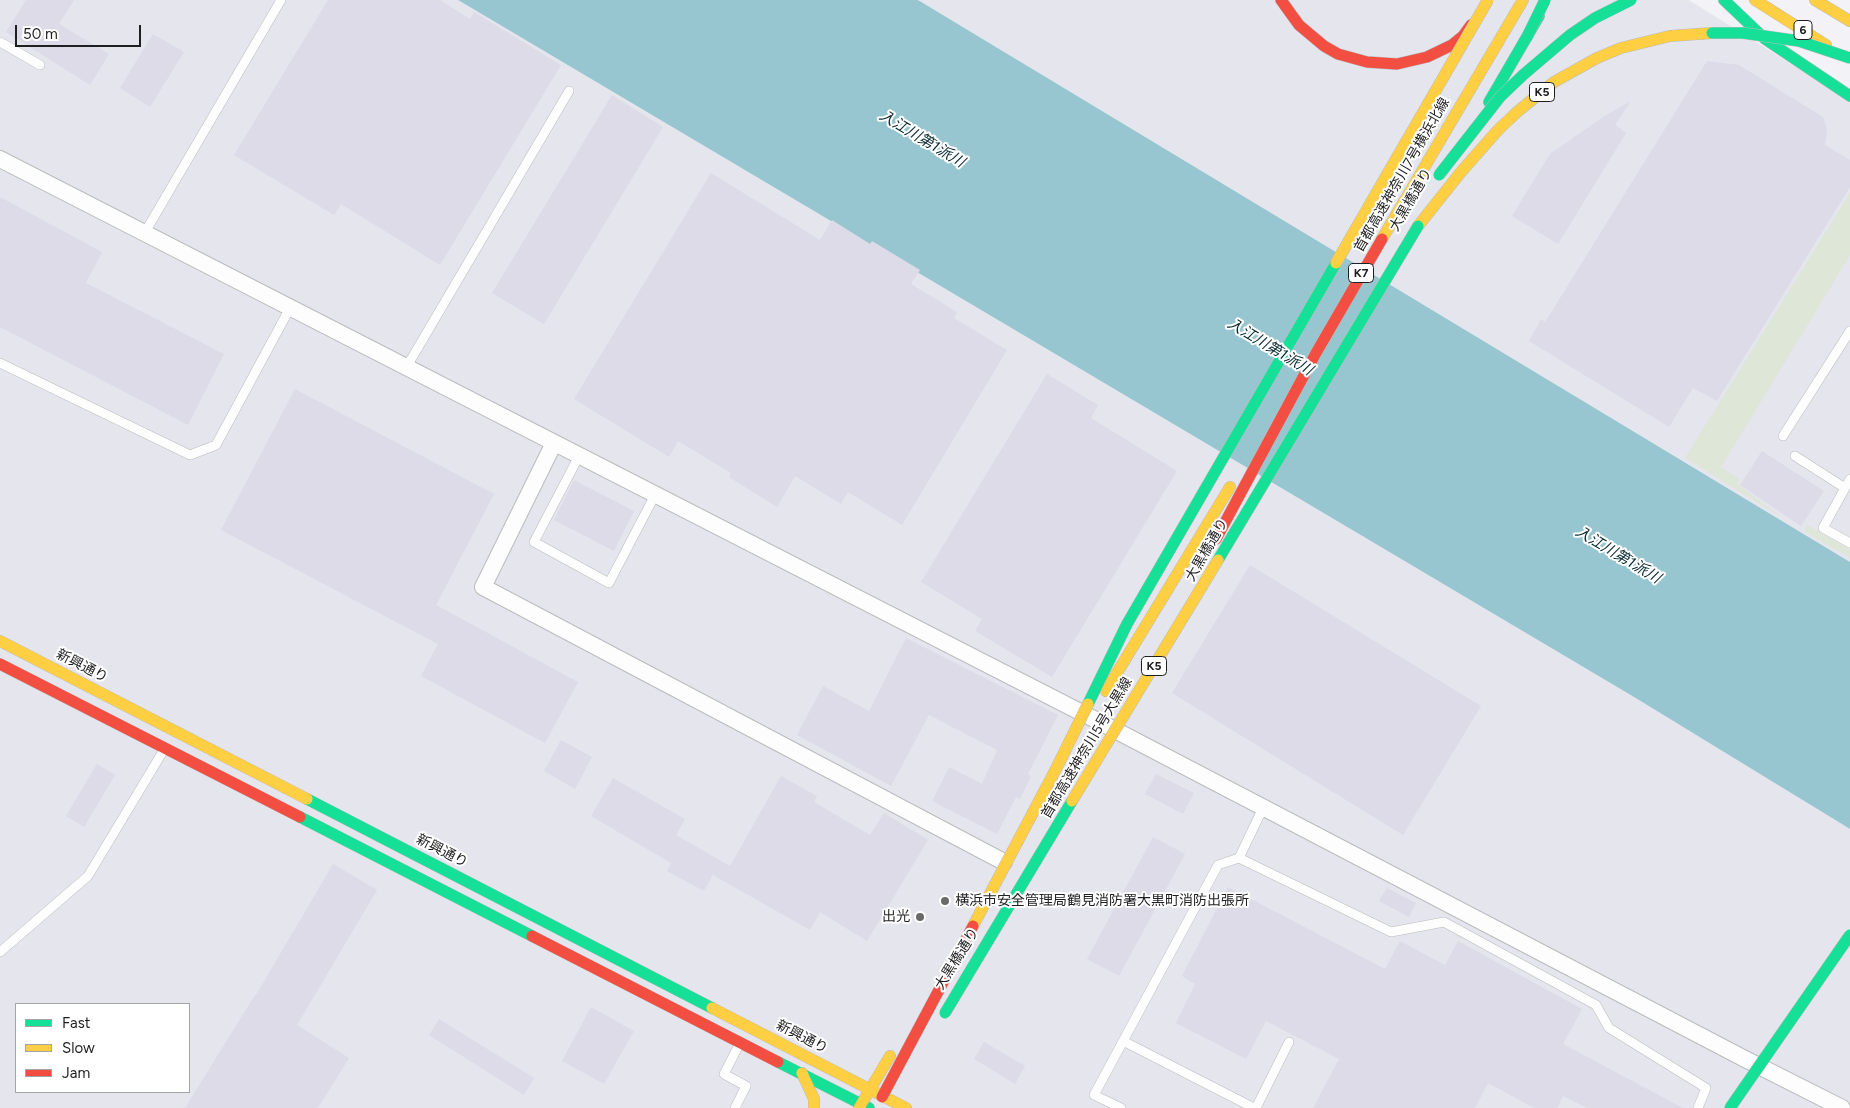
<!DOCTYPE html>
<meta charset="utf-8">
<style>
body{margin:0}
#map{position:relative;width:1850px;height:1108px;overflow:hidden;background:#f3f3f7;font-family:Figtree,sans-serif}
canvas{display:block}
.legend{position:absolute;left:15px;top:1003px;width:175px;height:90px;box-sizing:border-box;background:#fff;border:1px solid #a5a5a6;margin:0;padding:6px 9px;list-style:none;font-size:15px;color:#1f1f21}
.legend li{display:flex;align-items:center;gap:10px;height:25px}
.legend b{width:25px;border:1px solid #a5a5a6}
.scale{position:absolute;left:15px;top:25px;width:126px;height:22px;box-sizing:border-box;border:2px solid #1f1f21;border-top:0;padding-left:6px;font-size:15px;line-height:18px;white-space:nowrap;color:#1f1f21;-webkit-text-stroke:4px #fff;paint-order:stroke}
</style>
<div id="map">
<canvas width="1850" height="1108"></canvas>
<ul class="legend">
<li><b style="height:6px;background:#16e098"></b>Fast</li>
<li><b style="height:6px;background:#ffcf43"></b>Slow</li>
<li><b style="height:6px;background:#f24e42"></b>Jam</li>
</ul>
<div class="scale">50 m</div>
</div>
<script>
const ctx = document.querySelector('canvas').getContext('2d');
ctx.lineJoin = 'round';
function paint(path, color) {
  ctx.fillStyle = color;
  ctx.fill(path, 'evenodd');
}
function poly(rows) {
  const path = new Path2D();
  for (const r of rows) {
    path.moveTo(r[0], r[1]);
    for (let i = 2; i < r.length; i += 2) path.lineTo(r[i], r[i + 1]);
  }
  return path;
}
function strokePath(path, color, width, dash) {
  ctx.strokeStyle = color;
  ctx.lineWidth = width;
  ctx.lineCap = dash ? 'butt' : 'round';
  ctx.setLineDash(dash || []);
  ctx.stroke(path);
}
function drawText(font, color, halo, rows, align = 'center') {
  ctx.font = font + ' Figtree,"Noto Sans JP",sans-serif';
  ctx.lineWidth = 4;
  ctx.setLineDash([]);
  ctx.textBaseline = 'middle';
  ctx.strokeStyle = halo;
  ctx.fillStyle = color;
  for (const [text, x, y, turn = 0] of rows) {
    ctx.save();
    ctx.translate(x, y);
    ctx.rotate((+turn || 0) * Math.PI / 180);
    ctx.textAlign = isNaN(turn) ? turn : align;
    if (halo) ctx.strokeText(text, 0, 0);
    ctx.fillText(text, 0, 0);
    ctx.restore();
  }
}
paint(poly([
 [0,0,458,0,1634,697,1850,829,1850,1108,0,1108],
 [16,1004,189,1004,189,1092,16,1092],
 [918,0,1689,0,1850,101,1850,562]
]), '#e5e5ed');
paint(poly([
 [1850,193,1850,255,1721,467,1739,479,1737,484,1781,517,1685,458],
 [1807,525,1850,550,1850,558,1804,531]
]), '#dee6d7');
paint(poly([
 [458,0,918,0,1850,562,1850,829,1634,697]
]), '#98c6d0');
paint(poly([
 [26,0,74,0,59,24,109,54,90,85,6,32],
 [328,0,440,0,470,19,474,12,561,65,440,265,341,204,334,215,234,155],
 [153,34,184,52,150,107,120,88],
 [1707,61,1739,65,1823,117,1827,129,1825,145,1850,160,1850,187,1717,401,1693,388,1669,427,1529,341,1541,319,1545,322,1557,303],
 [612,95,663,127,544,324,492,293],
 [1631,101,1615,125,1626,133,1558,244,1512,216,1550,154,1603,117],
 [711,173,820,240,832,220,870,244,872,241,920,270,911,284,957,312,954,318,1007,350,902,525,848,492,841,504,795,476,777,507,729,477,731,473,678,441,669,457,574,399],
 [0,197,102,252,86,283,224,354,188,425,0,327],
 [1047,374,1098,405,1091,418,1177,471,1052,677,975,631,982,619,921,582],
 [295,389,494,494,436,605,578,682,545,743,421,676,438,644,221,530],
 [1762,451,1824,491,1801,526,1740,485],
 [574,480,634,511,614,551,554,520],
 [1250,565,1481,706,1403,835,1172,693],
 [906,638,1058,715,1028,774,1031,776,1020,799,1016,797,997,834,932,801,949,767,982,784,997,750,929,715,891,786,797,735,823,686,869,711],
 [561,740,592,757,575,789,544,771],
 [97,764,115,775,84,827,66,816],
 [1156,774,1194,793,1183,814,1145,794],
 [781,776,817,796,814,802,870,835,884,813,928,840,867,941,820,912,810,930,713,875,704,891,667,871,671,863,591,816,613,778,685,819,676,835,730,866],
 [1153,837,1185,854,1119,976,1087,959],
 [333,864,377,890,297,1025,349,1058,318,1108,185,1108,255,995,256,995],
 [1228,887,1385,969,1400,941,1445,965,1458,941,1582,1009,1563,1044,1683,1108,1587,1108,1563,1096,1557,1108,1534,1108,1488,1083,1475,1108,1313,1108,1339,1059,1266,1021,1246,1059,1176,1023,1195,984,1182,976],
 [1387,888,1416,903,1409,917,1379,901],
 [591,1007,634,1031,604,1084,562,1061],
 [439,1019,534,1078,524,1095,429,1035],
 [984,1042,1025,1066,1015,1084,974,1059]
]), '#dcdbe7');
const lane = poly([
 [0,42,40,65],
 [144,234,281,0],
 [0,363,190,455,216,445,290,308],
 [406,368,569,91],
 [1783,436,1850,331],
 [579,456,534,542,609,583,655,495],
 [1795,456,1845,488,1850,479],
 [1845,488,1823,528,1850,543],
 [1239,858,1391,932,1444,922,1596,1005,1609,1028,1706,1088,1698,1108],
 [0,952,88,876,165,748],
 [1123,1041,1254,1108],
 [735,1108,746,1086,724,1074,740,1043],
 [1121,1108,1094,1095,1218,865,1239,858,1263,808],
 [1256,1108,1289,1042]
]);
const street = poly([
 [0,159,1090,717,1745,1059,1842,1108],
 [554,443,483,587,1004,862]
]);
const fast = poly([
 [1724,0,1765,39,1850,96],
 [1489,102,1539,16],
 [307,799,712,1008],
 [300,817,532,936],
 [778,1062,869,1108]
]);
const slow = poly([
 [1755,0,1826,45],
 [1815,0,1850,21],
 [1418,226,1461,172,1498,130,1517,112,1554,82,1597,58,1621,48,1670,36,1712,33],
 [1382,239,1523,0],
 [0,641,307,799],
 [1106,691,1230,487],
 [712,1008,906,1108],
 [802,1073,814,1099,814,1108],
 [859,1108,890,1056]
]);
const jam = poly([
 [1281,0,1299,25,1324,46,1338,54,1367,62,1397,64,1427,57,1452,45,1463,36,1471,25],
 [1216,539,1316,353,1382,239],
 [0,664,300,817],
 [532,936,778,1062]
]);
strokePath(lane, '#bbbbbd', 10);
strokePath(street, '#bbbbbd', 18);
strokePath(fast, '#bbbbbd', 12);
strokePath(slow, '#bbbbbd', 12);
strokePath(jam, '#bbbbbd', 12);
strokePath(lane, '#fdfdfe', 9);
strokePath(street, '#fdfdfe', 16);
strokePath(fast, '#16e098', 11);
strokePath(slow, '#ffcf43', 11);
strokePath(jam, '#f24e42', 11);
const fastBridge = poly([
 [1712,33,1743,33,1799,41,1850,58],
 [1527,37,1545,0],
 [1439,175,1500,97,1523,75,1570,35,1595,18,1631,0],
 [1218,560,1418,226],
 [1088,704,1127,624,1336,263],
 [945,1013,1072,801],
 [1730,1108,1850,935]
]);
const slowBridge = poly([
 [1336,263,1488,0],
 [1072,801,1218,560],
 [973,926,1057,767,1088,704]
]);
const jamBridge = poly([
 [882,1097,973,926]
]);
strokePath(fastBridge, '#bbbbbd', 12, []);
strokePath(slowBridge, '#bbbbbd', 12, []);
strokePath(jamBridge, '#bbbbbd', 12, []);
strokePath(fastBridge, '#16e098', 11);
strokePath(slowBridge, '#ffcf43', 11);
strokePath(jamBridge, '#f24e42', 11);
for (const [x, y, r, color] of [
 [945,901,5,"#69696c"],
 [920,917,5,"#69696c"]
]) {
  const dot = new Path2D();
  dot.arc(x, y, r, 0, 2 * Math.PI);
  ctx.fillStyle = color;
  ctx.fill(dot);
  strokePath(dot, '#fff', 2);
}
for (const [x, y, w] of [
 [1803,30,18],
 [1542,92,25],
 [1361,273,25],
 [1154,666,25]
]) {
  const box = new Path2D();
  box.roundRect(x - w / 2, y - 9.5, w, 19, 4);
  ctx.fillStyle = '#fff';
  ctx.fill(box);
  strokePath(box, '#1f1f21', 1);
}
drawText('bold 12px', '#1f1f21', null, [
 ["6",1803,30],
 ["K5",1542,92],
 ["K7",1361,273],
 ["K5",1154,666]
]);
drawText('14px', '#1f1f21', '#fff', [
 ["首都高速神奈川7号横浜北線",1402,175,-60],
 ["大黒橋通り",1411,200,-60],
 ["大黒橋通り",1207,550,-60],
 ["新興通り",82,666,27],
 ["首都高速神奈川5号大黒線",1087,748,-59],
 ["新興通り",442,851,27],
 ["大黒橋通り",957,959,-58],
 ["新興通り",802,1037,27]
]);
drawText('14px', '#1f1f21', '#fff', [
 ["横浜市安全管理局鶴見消防署大黒町消防出張所",955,901],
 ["出光",910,917,"right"]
], 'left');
drawText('italic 15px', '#0c2e34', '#fff', [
 ["入江川第1派川",922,139,31],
 ["入江川第1派川",1270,347,31],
 ["入江川第1派川",1618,555,31]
]);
</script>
